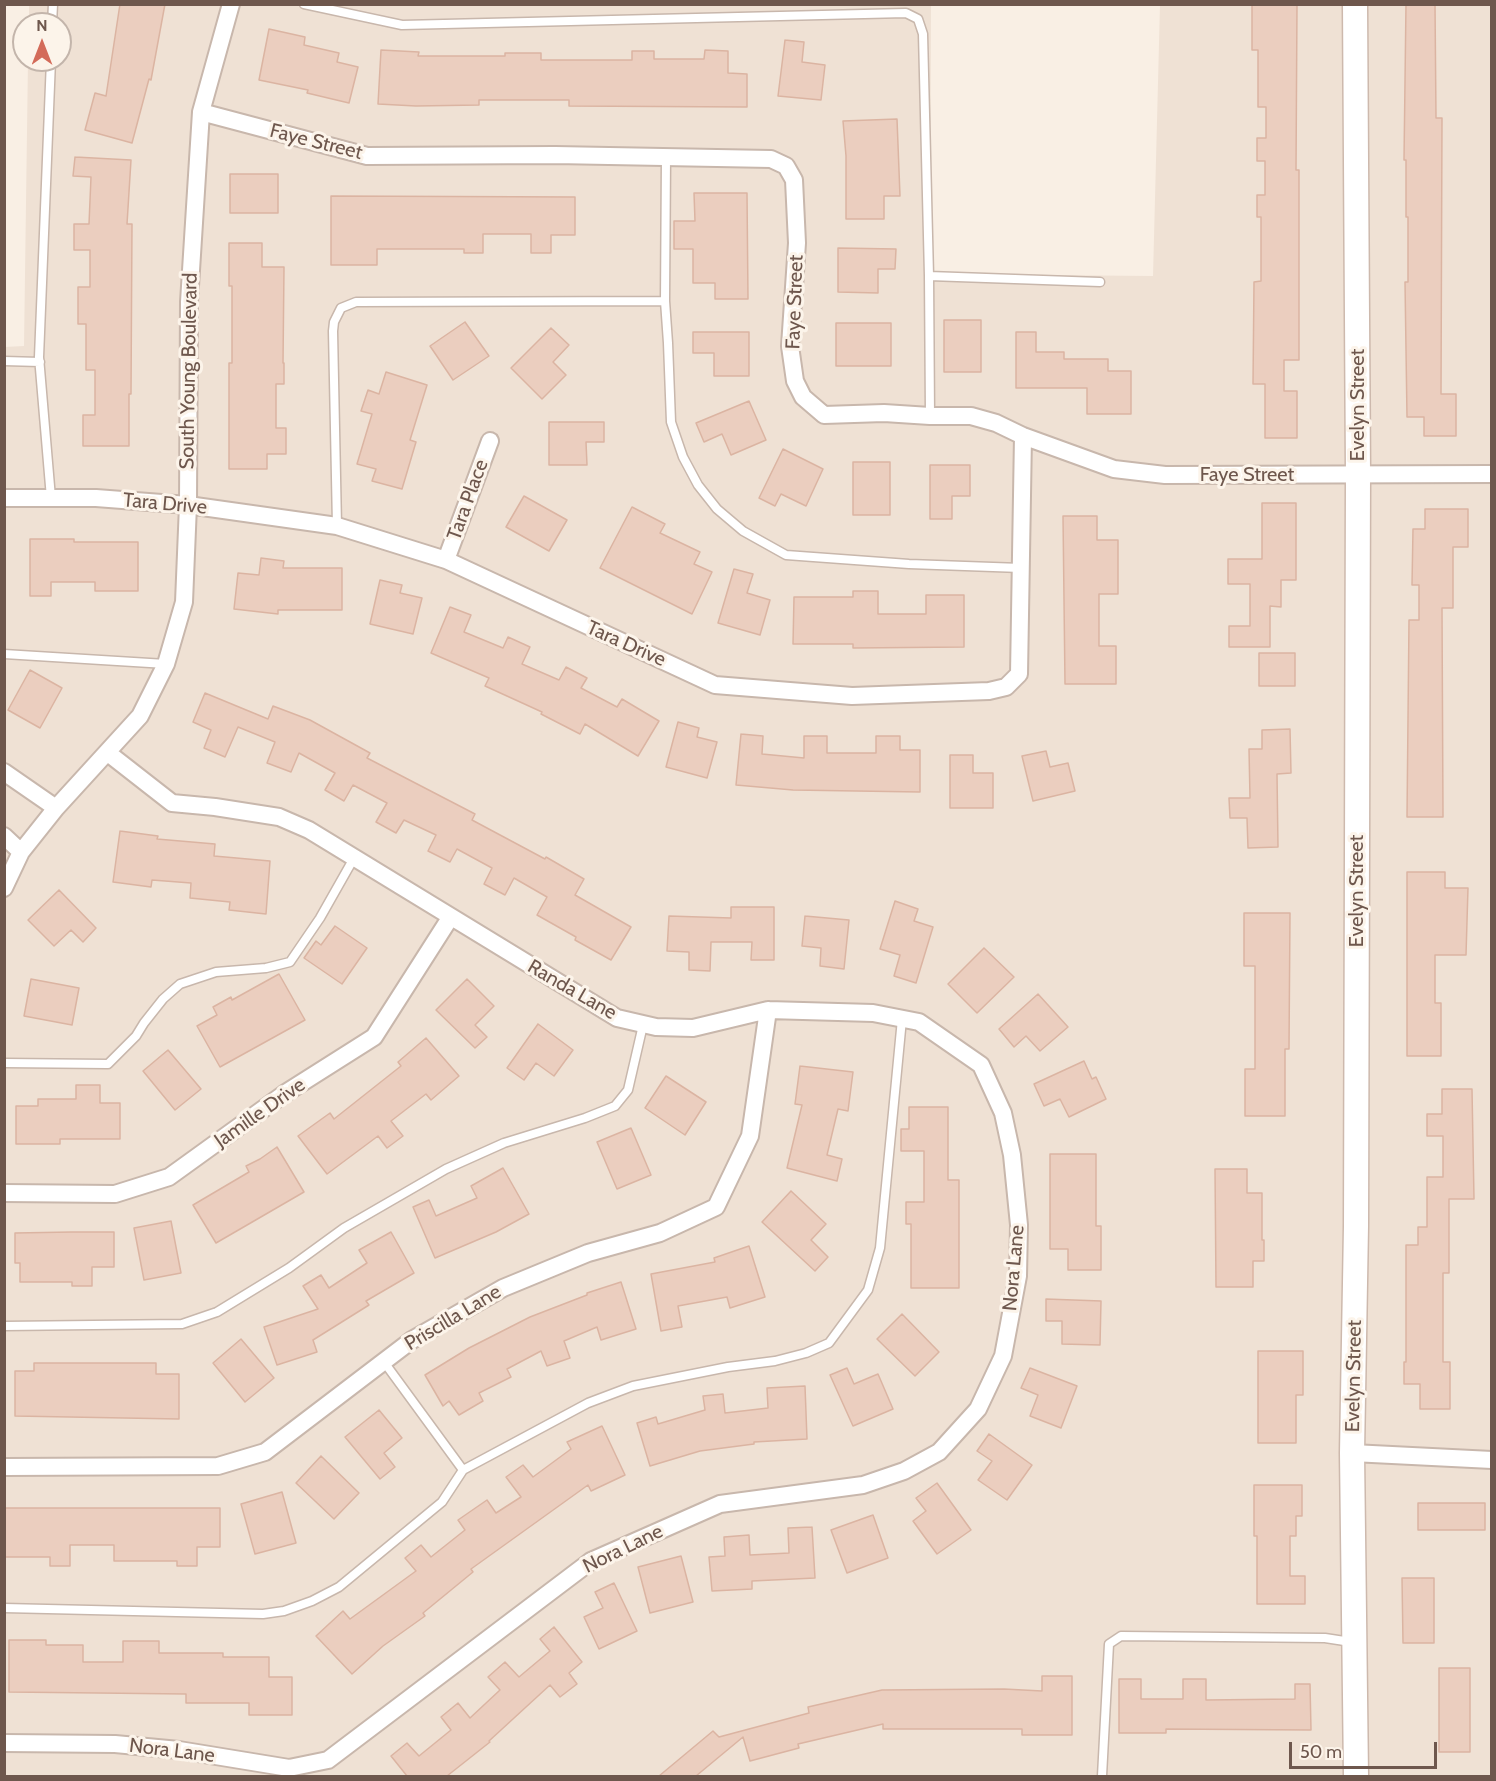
<!DOCTYPE html>
<style>
body{margin:0}
#map{position:relative;width:1496px;height:1781px;overflow:hidden;background:#f9efe4;font-family:Cabin,sans-serif}
canvas{display:block}
.frame{position:absolute;inset:0;border:6px solid #6e574d;pointer-events:none}
.north{position:absolute;left:12px;top:12px;width:60px;height:60px;box-sizing:border-box;background:#fcf4ea;border:2px solid #c3b5ab;border-radius:50%;rotate:0deg;font-size:16px;font-weight:700;line-height:24px;text-align:center;color:#6e574d}
.north::after{content:'';display:block;margin:auto;width:21px;height:27px;background:#d36b59;clip-path:polygon(50% 0,100% 100%,50% 72%,0 100%)}
.scale{position:absolute;left:1289px;top:1742px;width:148px;height:27px;box-sizing:border-box;border:3px solid #6e574d;border-top:0;padding-left:8px;font-size:18px;line-height:21px;white-space:nowrap;color:#6e574d;-webkit-text-stroke:4px #fcf4ea;paint-order:stroke}
</style>
<div id="map">
<canvas width="1496" height="1781"></canvas>
<div class="frame"></div>
<div class="north">N</div>
<div class="scale">50 m</div>
</div>
<script>
const ctx = document.querySelector('canvas').getContext('2d');
ctx.lineJoin = 'round';
function paint(path, color) {
  ctx.fillStyle = color;
  ctx.fill(path, 'evenodd');
}
function poly(rows) {
  const path = new Path2D();
  for (const r of rows) {
    path.moveTo(r[0], r[1]);
    for (let i = 2; i < r.length; i += 2) path.lineTo(r[i], r[i + 1]);
  }
  return path;
}
function strokePath(path, color, width, dash) {
  ctx.strokeStyle = color;
  ctx.lineWidth = width;
  ctx.lineCap = dash ? 'butt' : 'round';
  ctx.setLineDash(dash || []);
  ctx.stroke(path);
}
function drawText(font, color, halo, rows, align = 'center') {
  ctx.font = font + ' Cabin,sans-serif';
  ctx.lineWidth = 6;
  ctx.setLineDash([]);
  ctx.textBaseline = 'middle';
  ctx.strokeStyle = halo;
  ctx.fillStyle = color;
  for (const [text, x, y, turn = 0] of rows) {
    ctx.save();
    ctx.translate(x, y);
    ctx.rotate((+turn || 0) * Math.PI / 180);
    ctx.textAlign = isNaN(turn) ? turn : align;
    if (halo) ctx.strokeText(text, 0, 0);
    ctx.fillText(text, 0, 0);
    ctx.restore();
  }
}
paint(poly([
 [29,5,931,5,930,274,1153,276,1160,5,1491,5,1491,1776,5,1776,4,347,24,346,28,60,60,60,60,24,29,24]
]), '#efe1d4');
const building = poly([
 [120,4,165,4,151,80,149,79,132,143,85,130,95,93,106,96,120,4],
 [1252,4,1297,4,1296,170,1299,170,1299,360,1284,360,1284,391,1297,391,1297,438,1265,438,1265,384,1253,384,1254,282,1261,281,1261,217,1257,217,1257,195,1265,195,1265,161,1257,161,1257,138,1266,138,1266,107,1258,107,1258,50,1252,50,1252,4],
 [1406,4,1435,4,1436,118,1442,118,1441,394,1456,394,1456,436,1424,436,1424,417,1407,417,1405,282,1408,282,1408,217,1406,217,1406,160,1404,160,1406,4],
 [269,29,305,37,304,45,339,53,337,62,358,67,349,103,307,93,308,90,259,80,269,29],
 [785,40,804,42,802,62,825,65,821,100,778,96,785,40],
 [381,50,419,52,418,56,505,56,505,53,541,53,541,60,632,60,632,51,654,51,654,59,704,59,705,50,728,51,728,73,747,74,747,107,569,106,569,100,479,100,479,105,416,106,378,104,381,50],
 [897,119,900,196,884,196,884,219,846,219,846,156,843,121,897,119],
 [75,157,131,160,127,224,132,224,131,394,129,394,129,446,83,446,83,415,95,415,95,370,86,370,86,324,78,324,78,287,90,287,90,250,74,250,74,224,89,224,91,177,73,176,75,157],
 [230,174,278,174,278,213,230,213,230,174],
 [694,193,747,193,748,299,715,299,715,283,693,283,693,249,674,249,674,221,695,221,694,193],
 [331,196,575,197,575,235,551,235,551,253,531,253,531,234,483,234,483,253,464,253,464,249,377,249,377,265,331,265,331,196],
 [229,243,262,243,262,267,284,267,283,363,284,363,284,384,276,384,276,428,286,428,286,454,267,454,267,469,229,469,229,363,232,363,232,286,229,286,229,243],
 [838,248,896,249,895,269,878,269,878,293,838,292,838,248],
 [944,320,981,320,981,372,944,372,944,320],
 [465,322,489,356,453,380,430,346,465,322],
 [836,323,891,323,891,366,836,366,836,323],
 [551,328,569,345,553,362,566,375,542,399,511,368,551,328],
 [693,332,749,332,749,376,714,376,714,353,693,353,693,332],
 [1016,332,1036,332,1036,352,1064,352,1064,359,1108,359,1108,371,1131,371,1131,414,1087,414,1087,388,1016,388,1016,332],
 [386,372,427,385,410,440,416,442,402,489,372,481,376,469,357,464,372,414,361,411,368,390,379,394,386,372],
 [749,401,766,440,731,455,722,434,704,442,696,423,749,401],
 [549,422,604,422,604,442,586,442,587,465,549,465,549,422],
 [783,449,823,469,806,506,781,494,775,506,759,498,783,449],
 [853,462,890,462,890,515,853,515,853,462],
 [930,465,970,465,970,496,952,496,952,519,930,519,930,465],
 [524,496,567,520,549,551,506,527,524,496],
 [1262,503,1296,503,1296,580,1281,580,1281,607,1270,606,1270,647,1229,647,1229,626,1250,626,1250,584,1228,584,1228,559,1262,559,1262,503],
 [632,507,665,524,660,533,700,552,694,564,712,572,692,614,600,568,632,507],
 [1425,509,1468,509,1468,547,1453,547,1453,608,1442,608,1443,817,1407,817,1409,620,1419,620,1419,585,1412,585,1413,529,1425,529,1425,509],
 [1063,516,1097,516,1097,540,1118,540,1118,594,1099,594,1099,646,1116,646,1116,684,1065,684,1063,516],
 [30,539,74,539,74,542,138,542,138,591,95,591,95,582,51,582,51,596,30,596,30,539],
 [261,558,284,561,283,568,342,568,342,610,278,610,278,614,234,609,238,573,259,575,261,558],
 [734,569,753,574,747,593,770,600,760,635,718,623,734,569],
 [380,580,402,585,400,593,422,598,413,634,370,624,380,580],
 [853,591,878,591,878,614,926,614,926,595,964,595,964,647,853,648,853,644,793,644,794,597,853,597,853,591],
 [450,607,471,615,464,632,503,648,508,637,530,647,522,664,559,680,566,667,587,678,581,688,617,707,622,699,659,721,638,756,585,724,580,734,541,714,542,712,485,686,489,678,431,653,450,607],
 [1259,653,1295,653,1295,686,1259,686,1259,653],
 [30,670,62,688,40,728,8,710,30,670],
 [205,693,268,719,273,706,310,720,370,753,367,758,475,814,472,820,545,859,546,857,584,879,575,895,631,927,611,960,575,940,576,937,537,915,547,897,514,878,505,895,484,884,492,868,457,849,450,862,428,851,436,835,404,820,396,833,376,822,387,803,353,785,344,801,325,790,335,773,299,753,291,772,267,763,275,742,238,727,225,757,204,748,211,730,193,722,205,693],
 [678,722,699,728,697,737,717,742,707,778,666,767,678,722],
 [1290,729,1291,773,1277,774,1278,847,1248,848,1247,818,1230,818,1229,798,1250,798,1249,749,1262,749,1262,730,1290,729],
 [741,734,763,736,762,754,804,758,804,736,827,736,827,753,876,753,876,736,900,736,900,750,920,750,920,792,793,790,736,785,741,734],
 [1046,751,1050,767,1068,763,1075,791,1033,801,1022,756,1046,751],
 [950,755,973,755,973,773,993,773,993,808,950,808,950,755],
 [120,831,158,836,157,839,215,844,214,856,270,861,266,914,229,910,230,902,190,898,191,883,152,880,151,887,113,882,120,831],
 [1407,872,1445,872,1445,888,1468,888,1466,955,1435,955,1435,1003,1441,1003,1441,1056,1407,1056,1407,872],
 [59,890,96,928,83,942,71,930,54,946,28,920,59,890],
 [895,901,918,909,914,921,933,927,916,983,894,976,900,955,880,949,895,901],
 [731,907,774,907,774,960,751,960,752,942,711,942,710,971,689,970,689,952,667,951,669,916,731,918,731,907],
 [1244,913,1290,913,1289,1049,1285,1049,1285,1116,1245,1116,1245,1069,1255,1069,1255,966,1244,966,1244,913],
 [805,916,849,920,844,969,820,966,821,948,802,946,805,916],
 [335,926,367,948,342,984,304,958,316,941,321,945,335,926],
 [984,948,1014,977,977,1013,948,984,984,948],
 [279,974,305,1020,220,1067,197,1026,217,1015,213,1007,231,997,232,1000,279,974],
 [31,979,79,988,72,1025,24,1016,31,979],
 [467,979,494,1006,475,1025,487,1037,475,1048,436,1010,467,979],
 [1038,994,1068,1027,1040,1051,1026,1036,1014,1047,999,1029,1038,994],
 [538,1024,573,1050,554,1076,536,1063,524,1080,507,1068,538,1024],
 [426,1038,459,1076,431,1100,426,1094,391,1121,403,1136,387,1148,378,1136,327,1174,298,1136,330,1113,334,1119,401,1066,398,1062,426,1038],
 [168,1050,201,1089,175,1110,143,1071,168,1050],
 [1084,1061,1092,1079,1096,1077,1106,1099,1069,1117,1060,1099,1044,1106,1034,1084,1084,1061],
 [800,1066,853,1072,848,1111,838,1109,827,1155,842,1159,837,1181,787,1168,802,1105,795,1104,800,1066],
 [666,1076,706,1102,685,1135,645,1108,666,1076],
 [76,1085,100,1085,100,1103,120,1103,120,1139,60,1139,60,1144,16,1144,16,1106,38,1106,38,1099,76,1099,76,1085],
 [1442,1089,1472,1089,1474,1199,1449,1199,1449,1273,1443,1273,1443,1362,1450,1362,1450,1409,1420,1409,1420,1384,1404,1384,1404,1362,1406,1362,1406,1245,1418,1245,1418,1227,1427,1227,1427,1177,1443,1177,1443,1136,1427,1136,1427,1114,1442,1114,1442,1089],
 [909,1107,948,1107,948,1180,959,1180,959,1288,911,1288,911,1224,906,1224,906,1202,924,1202,924,1151,901,1151,901,1129,909,1129,909,1107],
 [631,1128,651,1175,617,1189,597,1142,631,1128],
 [277,1147,304,1192,216,1243,193,1205,249,1172,246,1166,260,1159,277,1147],
 [1050,1154,1096,1154,1096,1226,1101,1226,1101,1270,1068,1270,1068,1249,1050,1249,1050,1154],
 [503,1168,529,1214,496,1232,435,1258,413,1207,429,1200,436,1216,477,1198,471,1186,503,1168],
 [1215,1169,1247,1169,1247,1193,1262,1193,1262,1240,1264,1240,1264,1261,1253,1261,1253,1287,1216,1287,1215,1169],
 [791,1191,826,1224,811,1240,828,1257,815,1271,762,1222,791,1191],
 [171,1221,181,1273,144,1280,134,1228,171,1221],
 [72,1232,114,1232,114,1267,92,1267,92,1286,72,1286,72,1282,20,1282,20,1263,15,1263,15,1233,72,1232],
 [391,1232,414,1273,366,1301,369,1305,313,1340,317,1352,277,1365,264,1327,318,1309,303,1286,321,1275,329,1288,367,1263,359,1250,391,1232],
 [749,1246,765,1297,730,1308,727,1297,678,1306,682,1327,661,1331,651,1274,715,1262,714,1258,749,1246],
 [621,1282,636,1329,601,1340,597,1327,564,1341,570,1358,547,1366,541,1351,507,1369,511,1377,479,1393,483,1401,459,1415,449,1401,443,1406,425,1375,469,1348,530,1317,587,1295,587,1293,621,1282],
 [1046,1299,1101,1301,1100,1345,1062,1344,1062,1321,1046,1321,1046,1299],
 [902,1314,939,1352,915,1376,877,1339,902,1314],
 [241,1339,274,1378,245,1402,213,1363,241,1339],
 [1258,1351,1303,1351,1303,1395,1296,1395,1296,1443,1258,1443,1258,1351],
 [34,1363,156,1363,156,1374,179,1374,179,1419,15,1416,15,1371,34,1371,34,1363],
 [847,1368,854,1384,878,1374,893,1409,853,1426,830,1375,847,1368],
 [1030,1368,1077,1386,1061,1428,1030,1416,1038,1395,1021,1388,1030,1368],
 [805,1386,807,1439,754,1442,754,1444,700,1451,650,1466,637,1423,656,1417,658,1424,705,1410,703,1396,723,1394,725,1413,768,1408,767,1388,805,1386],
 [379,1410,402,1438,384,1453,395,1467,380,1479,345,1437,379,1410],
 [602,1426,625,1475,591,1491,588,1485,471,1569,473,1572,423,1613,425,1616,383,1646,352,1674,316,1636,343,1611,350,1619,416,1571,405,1558,421,1545,431,1557,465,1530,458,1520,487,1500,496,1513,521,1497,506,1477,523,1465,533,1477,571,1449,567,1442,602,1426],
 [989,1434,1032,1465,1007,1500,978,1480,992,1461,977,1451,989,1434],
 [321,1456,359,1493,334,1519,296,1483,321,1456],
 [937,1483,971,1530,937,1554,913,1521,926,1511,916,1498,937,1483],
 [1254,1485,1302,1485,1302,1516,1296,1516,1296,1536,1290,1536,1290,1576,1305,1576,1305,1604,1257,1604,1257,1536,1254,1536,1254,1485],
 [282,1492,296,1543,255,1554,241,1504,282,1492],
 [1418,1503,1485,1503,1485,1530,1418,1530,1418,1503],
 [4,1508,220,1508,220,1547,197,1547,197,1566,177,1566,177,1561,114,1561,114,1545,70,1545,70,1566,50,1566,50,1557,4,1557,4,1508],
 [873,1515,888,1558,847,1573,831,1530,873,1515],
 [812,1527,815,1578,752,1581,752,1589,712,1591,709,1557,725,1556,724,1537,749,1535,750,1555,789,1553,788,1528,812,1527],
 [681,1556,693,1602,650,1613,638,1567,681,1556],
 [1402,1578,1434,1578,1434,1643,1403,1643,1402,1578],
 [614,1583,637,1631,599,1649,584,1617,603,1608,595,1592,614,1583],
 [554,1627,582,1662,569,1673,577,1684,560,1697,550,1685,489,1741,490,1742,447,1776,407,1776,391,1756,407,1743,419,1756,451,1730,441,1717,458,1703,470,1718,500,1690,488,1677,505,1662,519,1677,550,1651,540,1639,554,1627],
 [9,1640,46,1640,46,1645,83,1645,83,1662,123,1662,123,1641,159,1641,159,1653,223,1653,223,1657,269,1657,269,1677,292,1677,292,1715,249,1715,249,1703,186,1703,186,1694,9,1692,9,1640],
 [1439,1668,1470,1668,1470,1752,1439,1752,1439,1668],
 [1042,1676,1072,1676,1072,1735,1022,1735,1022,1729,883,1729,883,1724,798,1744,799,1748,750,1761,743,1737,696,1776,659,1776,713,1731,719,1737,809,1713,808,1707,882,1690,1004,1689,1042,1691,1042,1676],
 [1119,1679,1141,1679,1141,1699,1183,1699,1183,1679,1206,1679,1206,1700,1295,1699,1295,1684,1310,1684,1311,1730,1166,1729,1166,1733,1119,1733,1119,1679]
]);
paint(building, '#ebcebf');
strokePath(building, '#dbb4a2', 1.5);
const lane = poly([
 [304,4,402,25,906,13,918,19,923,34,929,276,930,416],
 [52,24,53,4],
 [51,60,39,357,51,498],
 [666,157,665,301,668,343,671,422,683,457,698,485,717,509,743,531,786,555,909,564,1021,568],
 [929,276,1100,282],
 [4,361,40,362],
 [337,526,333,331,334,322,341,308,356,302,665,301],
 [4,654,166,664],
 [4,1063,108,1064,136,1036,144,1023,163,999,180,984,216,972,266,968,290,962,320,918,354,858],
 [4,1326,182,1324,217,1312,289,1268,344,1228,446,1169,504,1143,585,1118,615,1106,628,1090,643,1025],
 [384,1362,463,1470],
 [4,1608,263,1614,284,1611,312,1601,339,1587,442,1502,463,1470,588,1403,633,1386,728,1367,775,1361,806,1353,829,1343,868,1290,880,1248,902,1019],
 [1102,1776,1109,1644,1121,1636,1325,1638,1351,1642]
]);
const street = poly([
 [201,112,367,156,555,155,771,159,786,166,794,180,797,243,790,346,795,381,803,397,824,415,884,413,930,416,971,416,996,423,1023,436,1114,469,1165,475,1492,474],
 [4,498,96,498,188,505,337,526,446,560,715,685,852,696,989,691,1006,687,1019,674,1023,436],
 [446,560,490,441],
 [4,772,56,808],
 [4,836,21,852],
 [4,888,21,852,56,808,140,716,166,664,184,602,188,505,189,302,201,112,231,4],
 [4,1193,115,1194,169,1177,284,1094,374,1037,450,918],
 [1352,1453,1492,1460],
 [4,1467,218,1466,265,1452,412,1340,503,1288,588,1253,660,1233,716,1207,750,1136,768,1010],
 [4,1743,115,1744,179,1750,289,1768,328,1760,591,1561,720,1504,863,1485,904,1471,939,1452,978,1409,1003,1356,1018,1276,1019,1225,1012,1155,1003,1113,981,1065,919,1022,873,1013,768,1010,693,1028,656,1027,617,1018,309,830,279,817,215,807,172,803,108,753]
]);
const secondary = poly([
 [1355,4,1358,474,1356,1226,1352,1453,1356,1776]
]);
strokePath(lane, '#c8b7ac', 11);
strokePath(street, '#c8b7ac', 20);
strokePath(secondary, '#cdb9ad', 27);
strokePath(lane, '#fff', 8);
strokePath(street, '#fff', 16);
strokePath(secondary, '#fff', 24);
drawText('20px', '#6e574d', '#fcf4ea', [
 ["Faye Street",316,142,14],
 ["Faye Street",795,302,-88],
 ["South Young Boulevard",189,371,-89],
 ["Evelyn Street",1358,405,-90],
 ["Faye Street",1247,475],
 ["Tara Place",468,500,-70],
 ["Tara Drive",165,504,5],
 ["Tara Drive",626,644,24],
 ["Evelyn Street",1357,891,-90],
 ["Randa Lane",572,990,30],
 ["Jamille Drive",260,1113,-35],
 ["Nora Lane",1014,1268,-85],
 ["Priscilla Lane",453,1318,-31],
 ["Evelyn Street",1354,1376,-89],
 ["Nora Lane",623,1549,-26],
 ["Nora Lane",172,1751,7]
]);
</script>
